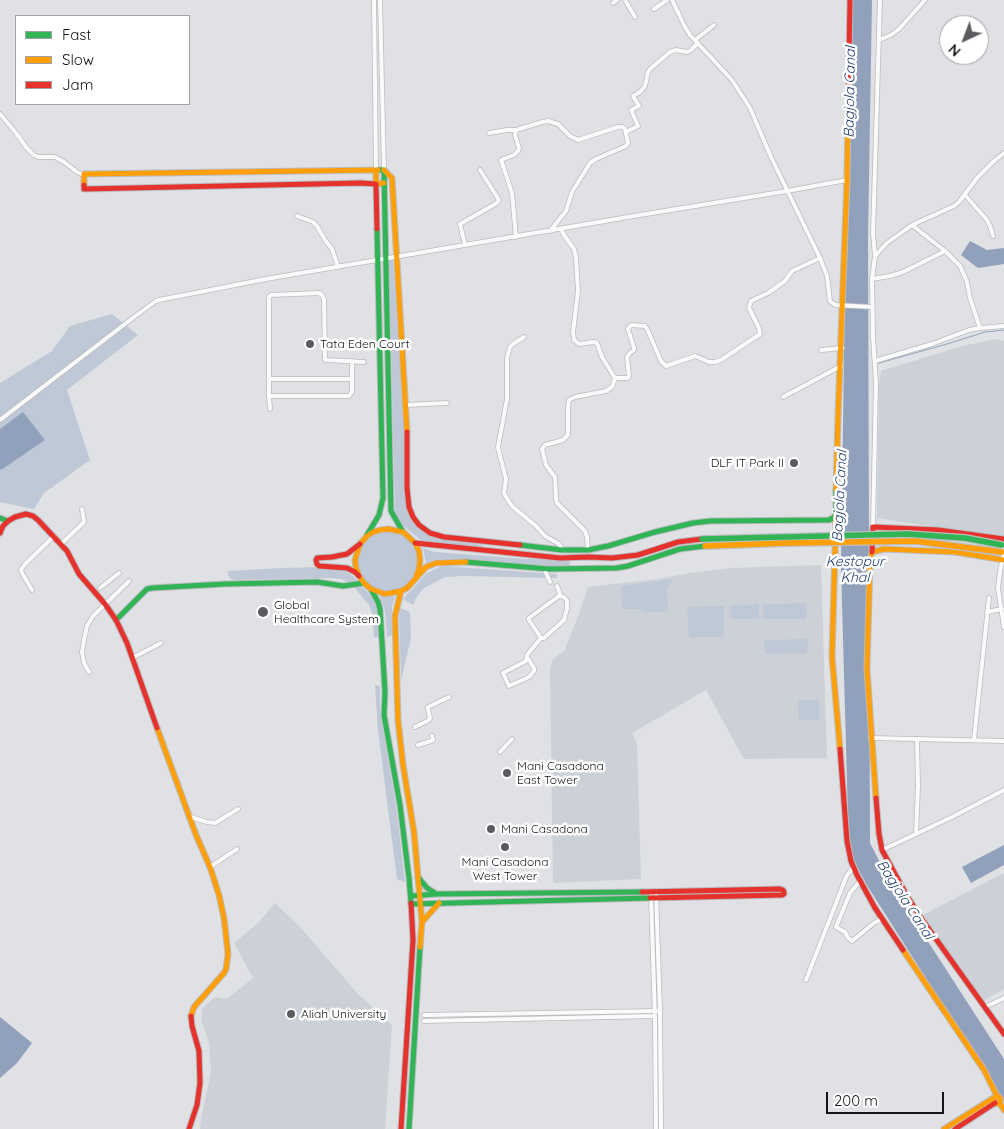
<!DOCTYPE html>
<style>
body{margin:0}
#map{position:relative;width:1004px;height:1129px;overflow:hidden;background:#dfe1e4;font-family:Quicksand,sans-serif}
canvas{display:block}
.legend{position:absolute;left:15px;top:15px;width:175px;height:90px;box-sizing:border-box;background:#fff;border:1px solid #a1a1a2;margin:0;padding:6px 9px;list-style:none;font-size:15px;color:#141517}
.legend li{display:flex;align-items:center;gap:10px;height:25px}
.legend b{width:25px;border:1px solid #a1a1a2}
.north{position:absolute;left:939px;top:15px;width:50px;height:50px;box-sizing:border-box;background:#fff;border:1px solid #a1a1a2;border-radius:50%;rotate:223deg;font-size:14px;font-weight:700;line-height:20px;text-align:center;color:#141517}
.north::after{content:'';display:block;margin:auto;width:18px;height:22px;background:#5b5c5f;clip-path:polygon(50% 0,100% 100%,50% 72%,0 100%)}
.scale{position:absolute;left:826px;top:1092px;width:118px;height:22px;box-sizing:border-box;border:2px solid #141517;border-top:0;padding-left:6px;font-size:15px;line-height:18px;white-space:nowrap;color:#141517;-webkit-text-stroke:4px #fff;paint-order:stroke}
</style>
<div id="map">
<canvas width="1004" height="1129"></canvas>
<ul class="legend">
<li><b style="height:6px;background:#30b455"></b>Fast</li>
<li><b style="height:6px;background:#ff9f0a"></b>Slow</li>
<li><b style="height:6px;background:#e5322d"></b>Jam</li>
</ul>
<div class="north">N</div>
<div class="scale">200 m</div>
</div>
<script>
const ctx = document.querySelector('canvas').getContext('2d');
ctx.lineJoin = 'round';
function paint(path, color) {
  ctx.fillStyle = color;
  ctx.fill(path, 'evenodd');
}
function poly(rows) {
  const path = new Path2D();
  for (const r of rows) {
    if (r.length === 3) {
      path.moveTo(r[0] + r[2], r[1]);
      path.arc(r[0], r[1], r[2], 0, 2 * Math.PI);
      continue;
    }
    path.moveTo(r[0], r[1]);
    for (let i = 2; i < r.length; i += 2) path.lineTo(r[i], r[i + 1]);
  }
  return path;
}
function strokePath(path, color, width, dash) {
  ctx.strokeStyle = color;
  ctx.lineWidth = width;
  ctx.lineCap = dash ? 'butt' : 'round';
  ctx.setLineDash(dash || []);
  ctx.stroke(path);
}
function drawText(font, color, halo, rows, align = 'center') {
  ctx.font = font + ' Quicksand,sans-serif';
  ctx.lineWidth = 5;
  ctx.setLineDash([]);
  ctx.textBaseline = 'middle';
  ctx.strokeStyle = halo;
  ctx.fillStyle = color;
  for (const [text, x, y, turn = 0] of rows) {
    ctx.save();
    ctx.translate(x, y);
    ctx.rotate((+turn || 0) * Math.PI / 180);
    ctx.textAlign = isNaN(turn) ? turn : align;
    if (halo) ctx.strokeText(text, 0, 0);
    ctx.fillText(text, 0, 0);
    ctx.restore();
  }
}
paint(poly([
 [996,339,1004,341,1004,538,877,518,879,384,881,371,962,346],
 [821,565,827,758,744,759,706,690,632,733,637,744,641,879,553,883,550,669,553,659,564,651,577,619,588,587,657,579,691,573,731,568],
 [1004,873,1004,989,982,1001,923,915],
 [275,903,301,928,358,994,392,1025,385,1129,200,1129,202,1114,211,1072,209,1043,201,1020,203,1007,216,997,227,999,253,978,234,943,258,923]
]), '#ccd1d7');
paint(poly([
 [389,260,393,260,399,350,403,415,406,499,415,522,424,532,436,538,482,545,481,547,434,542,421,540,406,528,399,520,395,512],
 [112,314,138,335,67,390,90,460,44,493,34,509,0,502,0,383,52,351,70,326],
 [388,561,30],
 [423,548,435,552,526,559,570,560,570,566,548,566,464,559,438,559,426,563],
 [443,566,456,567,557,574,556,578,463,576,445,577,424,588,416,598,413,605,403,599,426,574,435,569],
 [322,567,343,570,353,576,358,582,349,583,341,579,332,578,234,580,231,579,228,575,228,571,282,568],
 [673,579,667,588,668,611,666,612,645,612,640,609,622,609,621,586],
 [361,586,369,593,377,605,379,637,374,637,372,613,369,605,354,587],
 [380,596,386,597,395,596,392,607,392,635,387,637,385,611],
 [807,603,806,619,763,619,763,604],
 [759,604,759,619,731,619,730,606],
 [724,606,724,637,689,637,687,607],
 [400,608,410,612,411,638,401,681,399,611],
 [808,639,807,653,765,654,764,640],
 [375,685,380,686,380,711,396,805,405,882,397,879,378,730],
 [819,699,819,720,799,720,798,701]
]), '#bfc8d6');
paint(poly([
 [849,0,872,0,868,237,870,843,892,886,1004,1059,1004,1101,868,887,849,852,841,568],
 [970,241,987,250,1004,248,1004,264,978,268,961,255],
 [23,412,45,440,1,470,0,468,0,429],
 [1004,845,1004,865,971,883,962,867],
 [0,1017,32,1043,17,1063,0,1078]
]), '#91a1bb');
strokePath(poly([
 [879,363,947,344,985,332,1004,330]
]), '#91a1bb', 1);
const street = poly([
 [374,0,376,170],
 [380,0,384,170],
 [625,0,635,17],
 [672,0,685,27,690,35,732,80,750,108,771,157,820,258,827,276,830,301,835,305,872,307],
 [613,3,617,0],
 [654,9,667,0],
 [695,40,714,25],
 [879,40,891,35,899,29,925,0],
 [0,114,16,133,26,147,34,155,38,157,55,157,64,162,77,172,84,175],
 [626,132,638,126,631,110,639,106,633,96,640,92,645,86,648,72,650,69,670,52,676,50,687,52,691,50,698,43],
 [489,133,507,130,516,130],
 [965,195,987,220,990,226,993,236],
 [297,216,313,222,317,226,325,240,332,249,338,267],
 [912,225,945,251,960,266,967,282,970,298,980,328],
 [561,229,564,235,574,249,576,258,578,291,573,332,574,340,579,344,594,342,597,343,602,357,615,378],
 [516,237,512,193,501,160,514,155,518,151,519,148,515,135,516,130,542,122,548,121,558,124,570,136,578,140,618,127,622,127,625,129,628,143,626,146,596,159,590,163,572,192,566,211,550,231],
 [465,245,460,224,497,203,499,200,480,170],
 [875,256,887,243,912,225,954,206,959,202,977,178,994,161,1004,153],
 [872,279,890,276,903,272,945,251],
 [524,337,513,344,510,347,507,358,507,399,498,447,500,456,506,479,504,493,509,502,513,507,536,526,545,536,559,544,562,550],
 [821,350,842,348],
 [875,361,932,344,969,330,980,328,1004,326],
 [269,379,352,379],
 [269,396,349,396,352,392,352,361],
 [783,397,841,366],
 [405,405,447,403],
 [270,409,269,396,269,297,271,295,319,293,322,295,324,299,325,360,364,362],
 [0,420,138,314,156,301,159,300,266,279,634,216,787,191,847,180],
 [873,527,876,383,873,337,872,279,875,256,873,233,880,0],
 [61,544,83,523,84,521,82,509],
 [588,550,587,537,585,531,557,503,556,498,555,477,546,465,542,449,545,445,563,440,568,435,568,408,569,400,575,397,606,391,612,387,615,378,628,378,629,376,627,357,630,353,634,350,634,348,628,329,631,325,645,326,648,331,661,361,666,366,695,356,709,362,715,362,721,360,760,334,759,328,749,308,750,304,751,301,768,293,785,281,792,271,820,258],
 [1004,552,1000,572,998,588,1004,627],
 [544,568,550,582],
 [100,588,119,573],
 [32,590,22,573,21,570,25,564,54,536],
 [987,612,1002,609],
 [541,638,544,638,564,620,567,609,567,601,564,597,559,596],
 [527,657,534,668,534,671,529,677,509,686,503,673,526,661,527,655,541,638,529,620,529,618,559,596,560,594,557,586],
 [132,658,161,643],
 [89,672,84,663,82,652,84,640,87,626,93,616,129,581],
 [415,727,429,720,430,718,428,709,428,707,449,697],
 [871,738,1004,741],
 [974,739,989,598],
 [418,745,431,741,433,740,432,736],
 [500,752,512,739],
 [191,817,207,822,215,823,238,809],
 [916,834,918,786,917,739],
 [882,850,952,817,1004,790],
 [210,867,237,849],
 [860,881,850,893,836,927,845,932,848,938,852,941,874,923,882,919],
 [656,892,660,1011,661,1129],
 [651,896,655,1017,656,1129],
 [806,980,845,880,847,875,854,867],
 [985,1007,1004,998],
 [424,1015,657,1011],
 [424,1021,655,1016]
]);
const fast = poly([
 [378,170,384,170,391,511,403,532],
 [0,518,8,521],
 [367,535,379,515,383,498,377,229],
 [520,545,562,550,588,550,608,546,655,532,693,523,710,521,829,520,833,518,836,514,836,490],
 [466,562,549,569,617,568,628,566,680,549,705,546],
 [371,589,378,602,380,609,385,692,384,715,400,805,409,878,411,903],
 [116,620,147,589,152,588,225,584,317,582,343,586,364,583],
 [418,877,427,888,435,893],
 [411,896,437,894,642,892],
 [411,904,650,898],
 [409,1129,420,947]
]);
const slow = poly([
 [376,170,376,184,384,183],
 [384,170,392,178,407,432],
 [84,185,84,174,378,170],
 [836,490,838,416,847,180,848,115],
 [836,515,832,657,840,749],
 [416,577,419,569,420,560,419,551,415,543,403,532,388,529,380,530,373,532,367,536,360,544,355,560,356,568,359,576,364,583,371,589,385,594,401,591,407,588,426,567,436,563,466,562],
 [401,591,395,616,398,720,403,765,414,832,422,922,420,947],
 [157,728,196,835,210,867,219,895,224,918,228,954,226,969,224,973,194,1007,191,1016],
 [876,798,867,669,870,561,872,552,884,549,955,552,1004,560],
 [422,922,439,903],
 [903,950,984,1070,997,1096],
 [997,1100,3.5],
 [999,1102,1004,1110],
 [944,1129,995,1097]
]);
const jam = poly([
 [848,115,850,0],
 [84,185,84,189,361,183,376,184,377,229],
 [407,432,407,488,409,507,413,517,419,525,430,533,444,537,520,545],
 [0,533,3,526,8,521,15,517,26,514,33,516,38,520,67,551,79,574,105,604,116,620,127,643,157,728],
 [415,543,560,558,589,557,612,558,638,555,678,542,702,539],
 [872,552,873,527,938,530,1004,539],
 [359,576,355,572,347,568,319,566,317,564,316,560,317,558,332,557,347,554,360,544],
 [840,749,847,841,851,861,857,875,875,908,903,950],
 [876,798,879,834,882,850,907,896,921,918,1004,1034],
 [642,892,780,889,783,890,784,892,784,894,782,895,650,898],
 [189,1129,197,1105,200,1083,199,1051,192,1026,191,1016],
 [401,1129,413,940,411,903],
 [955,1129,995,1103]
]);
strokePath(street, '#bbbcbf', 5.5);
strokePath(fast, '#bbbcbf', 7);
strokePath(slow, '#bbbcbf', 7);
strokePath(jam, '#bbbcbf', 7);
strokePath(street, '#fafafb', 4);
strokePath(fast, '#30b455', 5);
strokePath(slow, '#ff9f0a', 5);
strokePath(jam, '#e5322d', 5);
const fastBridge = poly([
 [702,539,907,534,965,538,1002,545]
]);
const slowBridge = poly([
 [705,546,788,543,915,541,1002,552]
]);
strokePath(fastBridge, '#bcbdbe', 8, []);
strokePath(slowBridge, '#bcbdbe', 8, []);
strokePath(fastBridge, '#30b455', 5.5);
strokePath(slowBridge, '#ff9f0a', 5.5);
for (const [x, y, r, color] of [
 [310,344,5,"#5b5c5f"],
 [794,463,5,"#5b5c5f"],
 [263,612,6,"#5b5c5f"],
 [507,773,5,"#5b5c5f"],
 [491,829,5,"#5b5c5f"],
 [505,847,5,"#5b5c5f"],
 [291,1014,5,"#5b5c5f"]
]) {
  const dot = new Path2D();
  dot.arc(x, y, r, 0, 2 * Math.PI);
  ctx.fillStyle = color;
  ctx.fill(dot);
  strokePath(dot, '#fff', 2);
}
drawText('12px', '#141517', '#fff', [
 ["Tata Eden Court",320,344],
 ["DLF IT Park II",784,463,"right"],
 ["Global",274,605],
 ["Healthcare System",274,619],
 ["Mani Casadona",517,766],
 ["East Tower",517,780],
 ["Mani Casadona",501,829],
 ["Mani Casadona",505,862,"center"],
 ["West Tower",505,876,"center"],
 ["Aliah University",301,1014]
], 'left');
drawText('italic 14px', '#244071', '#fff', [
 ["Bagjola Canal",850,92,-89],
 ["Bagjola Canal",840,496,-87],
 ["Kestopur",855,562],
 ["Khal",855,578],
 ["Bagjola Canal",905,900,57]
]);
</script>
